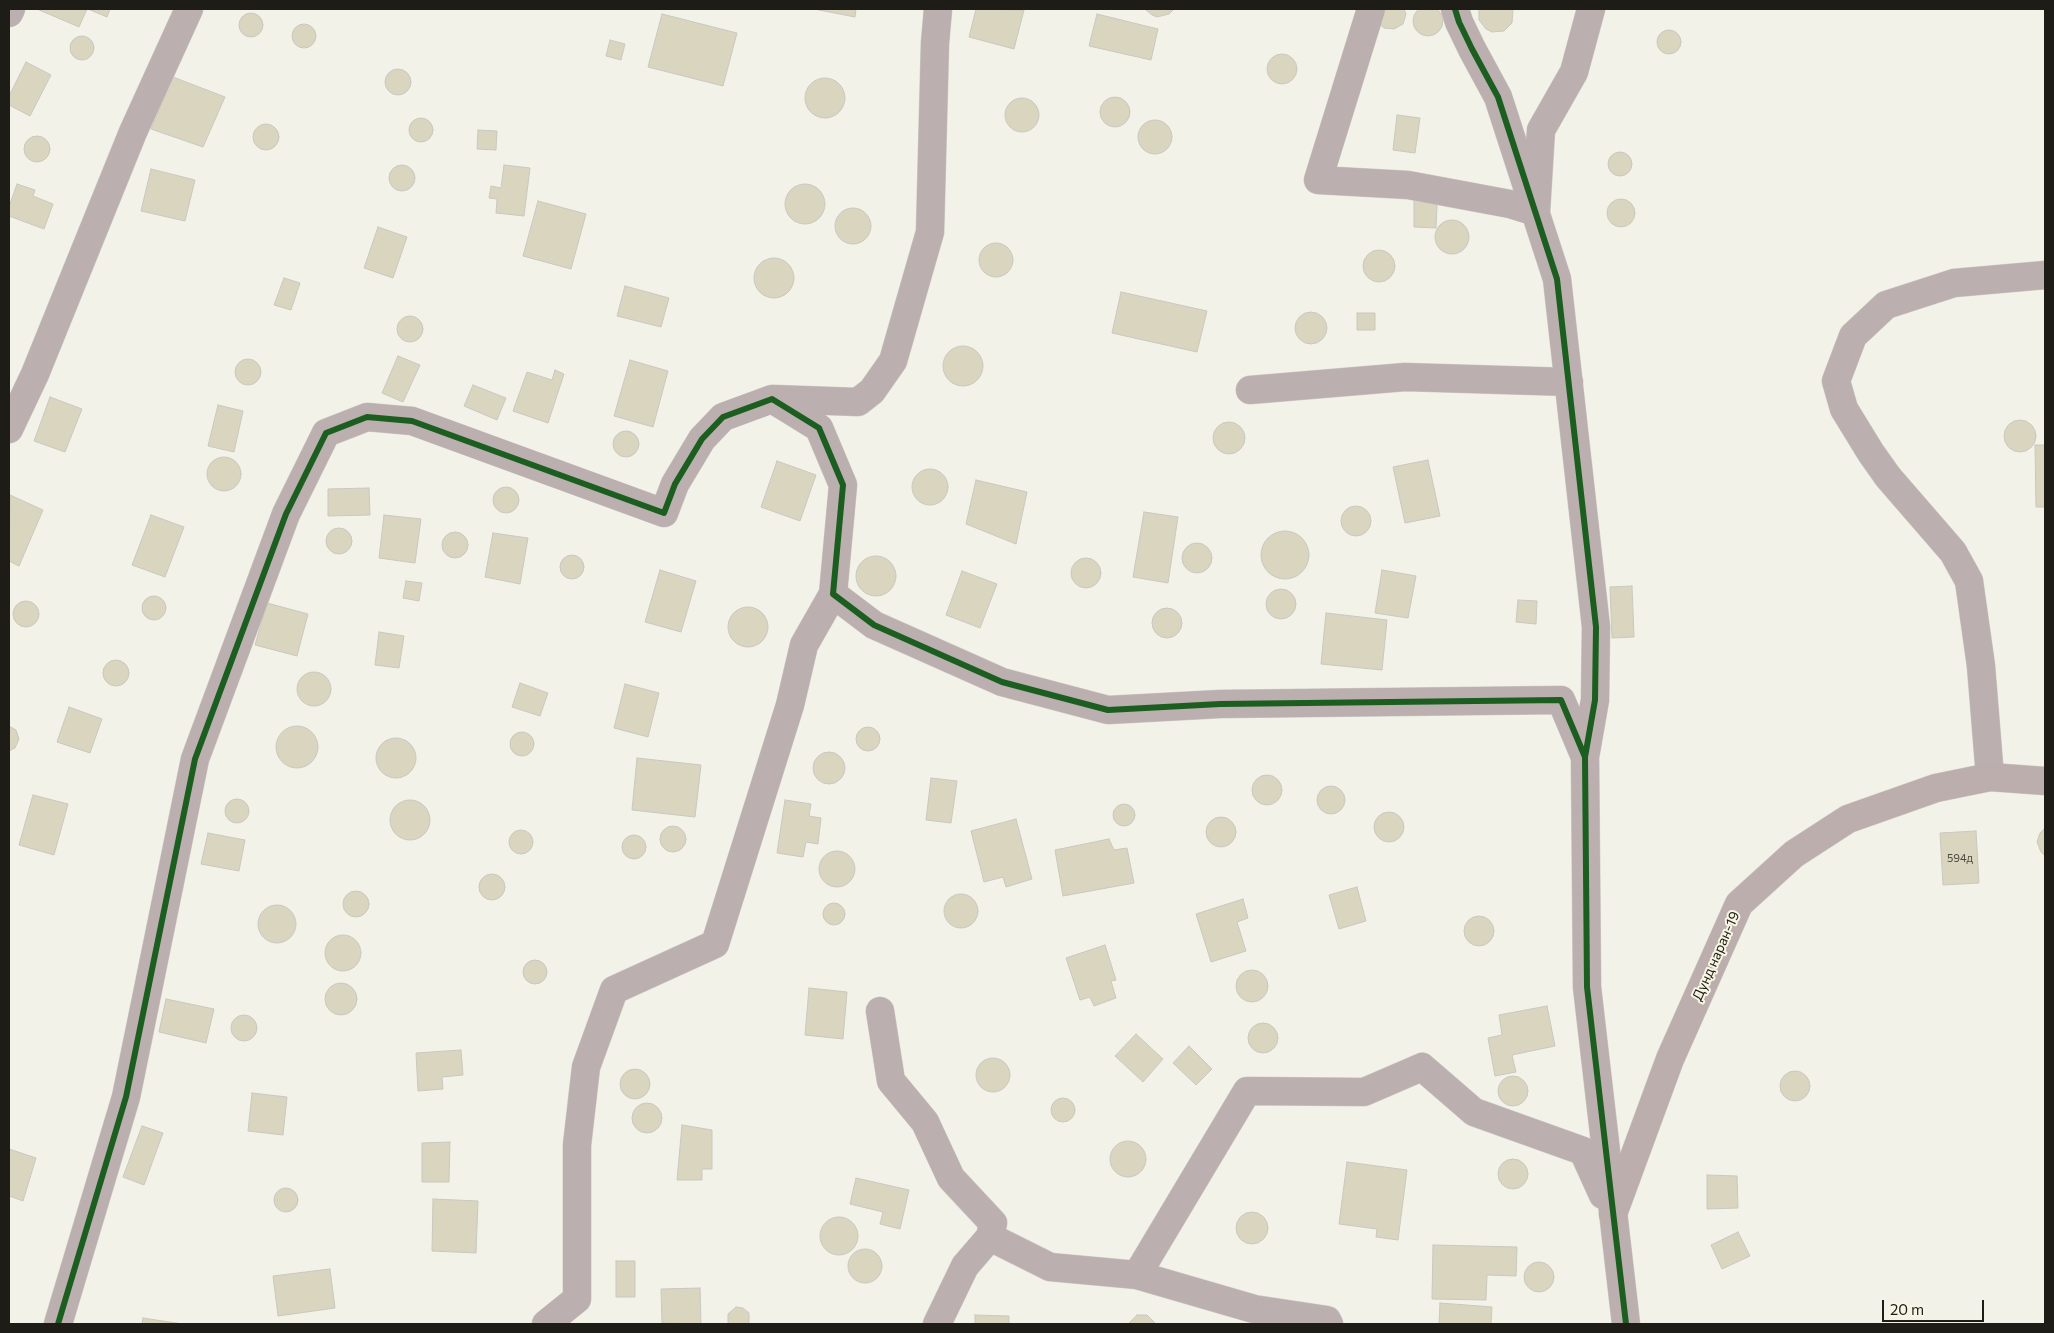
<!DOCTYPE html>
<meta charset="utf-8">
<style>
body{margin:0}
#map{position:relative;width:2054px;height:1333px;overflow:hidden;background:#f2f2e8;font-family:Commissioner,sans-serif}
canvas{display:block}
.frame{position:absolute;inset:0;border:10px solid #1d1c16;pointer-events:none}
.scale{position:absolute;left:1882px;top:1300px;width:102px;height:22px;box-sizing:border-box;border:2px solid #1d1c16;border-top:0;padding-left:6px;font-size:15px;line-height:18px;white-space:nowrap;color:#1d1c16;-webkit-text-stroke:4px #f7f5e3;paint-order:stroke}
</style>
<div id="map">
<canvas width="2054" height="1333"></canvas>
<div class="frame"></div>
<div class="scale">20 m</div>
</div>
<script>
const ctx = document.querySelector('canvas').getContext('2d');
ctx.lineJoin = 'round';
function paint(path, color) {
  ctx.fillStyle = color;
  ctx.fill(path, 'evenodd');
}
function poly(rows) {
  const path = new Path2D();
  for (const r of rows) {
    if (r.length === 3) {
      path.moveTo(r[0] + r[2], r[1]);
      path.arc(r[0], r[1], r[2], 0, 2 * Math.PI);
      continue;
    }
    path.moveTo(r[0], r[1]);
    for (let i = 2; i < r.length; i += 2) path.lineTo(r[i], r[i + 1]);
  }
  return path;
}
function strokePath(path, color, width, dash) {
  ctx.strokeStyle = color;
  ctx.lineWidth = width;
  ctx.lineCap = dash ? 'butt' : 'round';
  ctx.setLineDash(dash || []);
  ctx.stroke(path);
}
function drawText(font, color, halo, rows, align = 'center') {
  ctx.font = font + ' Commissioner,sans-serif';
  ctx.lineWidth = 4;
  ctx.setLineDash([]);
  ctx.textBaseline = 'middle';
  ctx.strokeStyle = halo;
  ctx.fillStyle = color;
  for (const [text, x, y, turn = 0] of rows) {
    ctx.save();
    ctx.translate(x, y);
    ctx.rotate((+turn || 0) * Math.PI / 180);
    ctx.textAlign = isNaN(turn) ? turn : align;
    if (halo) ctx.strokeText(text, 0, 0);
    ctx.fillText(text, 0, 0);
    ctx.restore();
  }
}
const building = poly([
 [1428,21,15],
 [37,9,87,9,79,27,37,9],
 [88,9,110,9,107,17,88,9],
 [814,9,856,9,855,17,814,9],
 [976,9,1024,10,1014,49,969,37,976,9],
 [1145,9,1174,9,1169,14,1157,17,1152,15,1145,9],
 [1377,9,1404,9,1406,14,1403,24,1394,29,1384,28,1377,22,1377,9],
 [1479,9,1513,9,1512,23,1504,31,1492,32,1486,29,1479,20,1479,9],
 [251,25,12],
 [662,14,737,33,723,86,648,67,662,14],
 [1097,14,1158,29,1151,60,1089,46,1097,14],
 [304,36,12],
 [1669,42,12],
 [82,48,12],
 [610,40,625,44,621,60,606,56,610,40],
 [1282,69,15],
 [26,62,51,75,30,116,9,105,9,96,26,62],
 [398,82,13],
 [173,77,225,97,203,147,151,129,173,77],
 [825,98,20],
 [1115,112,15],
 [1022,115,17],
 [1397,115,1420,118,1415,153,1393,150,1397,115],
 [421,130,12],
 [1155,137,17],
 [266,137,13],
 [478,130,497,131,496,150,477,149,478,130],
 [37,149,13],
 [1620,164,12],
 [504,165,530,168,524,216,496,213,497,199,489,198,491,186,501,188,504,165],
 [402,178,13],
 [151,169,195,180,185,221,141,211,151,169],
 [805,204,20],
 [17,184,35,190,33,196,53,204,44,229,9,216,9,207,17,184],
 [1414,198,1437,205,1436,228,1414,227,1414,198],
 [1621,213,14],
 [538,201,586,214,571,269,523,256,538,201],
 [853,226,18],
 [1452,237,17],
 [378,227,407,237,393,278,364,268,378,227],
 [996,260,17],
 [1379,266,16],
 [774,278,20],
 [284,278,300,283,291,310,274,305,284,278],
 [625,286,669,298,661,327,617,316,625,286],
 [1121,292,1207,311,1197,352,1112,333,1121,292],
 [1311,328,16],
 [1357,313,1375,313,1375,330,1357,330,1357,313],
 [410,329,13],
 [963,366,20],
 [398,356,420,365,403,402,382,393,398,356],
 [248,372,13],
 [630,360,668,371,653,427,614,416,630,360],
 [555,370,564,374,548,423,513,411,527,372,552,380,555,370],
 [473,385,506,398,497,420,464,406,473,385],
 [50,397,82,409,65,452,34,441,50,397],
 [218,405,243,411,234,452,208,446,218,405],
 [2020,436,16],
 [1229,438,16],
 [626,444,13],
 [2035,445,2045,445,2045,507,2036,507,2035,445],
 [224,474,17],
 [1428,460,1440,516,1405,523,1393,467,1428,460],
 [777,461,816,475,800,521,761,507,777,461],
 [930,487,18],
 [976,480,1027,492,1016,544,966,524,976,480],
 [506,500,13],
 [369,488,370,515,328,516,328,489,369,488],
 [10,495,43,510,19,566,9,561,10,495],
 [1356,521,15],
 [1144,512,1178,517,1168,583,1133,577,1144,512],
 [151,515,184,527,165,577,132,565,151,515],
 [384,515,421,519,415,563,379,558,384,515],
 [339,541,13],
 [1285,555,24],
 [455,545,13],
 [493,533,528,538,520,584,485,577,493,533],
 [1197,558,15],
 [572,567,12],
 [876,576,20],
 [1086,573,15],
 [660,570,696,581,681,632,645,622,660,570],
 [1382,570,1416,576,1408,618,1375,613,1382,570],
 [962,571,997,584,980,628,946,615,962,571],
 [406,581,422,583,419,601,403,598,406,581],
 [1632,586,1634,637,1612,638,1610,587,1632,586],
 [1281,604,15],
 [154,608,12],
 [1518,600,1537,601,1536,624,1516,622,1518,600],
 [26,614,13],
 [267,603,308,614,297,656,255,645,267,603],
 [748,627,20],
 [1167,623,15],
 [1326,613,1387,620,1382,670,1321,664,1326,613],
 [379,632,404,636,399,668,375,665,379,632],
 [116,673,13],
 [314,689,17],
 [520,683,548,693,540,716,512,707,520,683],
 [625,684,659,693,648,737,614,728,625,684],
 [69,707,102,719,90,753,57,742,69,707],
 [9,726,16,730,19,739,15,748,9,751,9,726],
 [297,747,21],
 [868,739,12],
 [522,744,12],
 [396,758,20],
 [829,768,16],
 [637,758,701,765,695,817,632,810,637,758],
 [1267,790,15],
 [931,778,957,781,951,823,926,820,931,778],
 [1331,800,14],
 [33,795,68,804,54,855,19,845,33,795],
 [237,811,12],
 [410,820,20],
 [785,800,811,804,809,816,821,818,818,844,806,842,803,857,777,853,785,800],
 [1124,815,11],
 [1389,827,15],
 [1221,832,15],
 [1016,819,1032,879,1006,887,1003,877,984,882,971,831,1016,819],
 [673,839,13],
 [2044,829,2045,829,2045,856,2041,852,2037,842,2040,833,2044,829],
 [521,842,12],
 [1976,831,1979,883,1943,885,1940,833,1976,831],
 [208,833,245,840,239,871,201,864,208,833],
 [634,847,12],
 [1109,839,1114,850,1127,848,1134,883,1063,896,1055,850,1109,839],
 [837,869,18],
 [492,887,13],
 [1357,887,1366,921,1339,929,1329,895,1357,887],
 [356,904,13],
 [961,911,17],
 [1243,899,1248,918,1237,922,1246,951,1211,962,1196,914,1243,899],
 [834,914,11],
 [277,924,19],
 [1479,931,15],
 [343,953,18],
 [1105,945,1116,980,1111,981,1116,998,1094,1006,1090,997,1080,1000,1066,958,1105,945],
 [535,972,12],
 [1252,986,16],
 [341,999,16],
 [809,988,847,992,843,1039,805,1035,809,988],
 [166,999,214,1009,206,1043,159,1032,166,999],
 [1547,1006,1555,1046,1512,1055,1516,1072,1495,1076,1488,1038,1502,1035,1499,1015,1547,1006],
 [244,1028,13],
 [1263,1038,15],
 [1136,1034,1163,1059,1143,1082,1115,1056,1136,1034],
 [1189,1046,1212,1069,1196,1085,1173,1063,1189,1046],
 [461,1050,463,1075,442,1077,443,1089,418,1091,416,1053,461,1050],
 [993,1075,17],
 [635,1084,15],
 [1795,1086,15],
 [1513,1091,15],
 [252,1093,287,1097,283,1135,248,1131,252,1093],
 [1063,1110,12],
 [647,1118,15],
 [682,1125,712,1130,712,1169,702,1169,702,1180,677,1180,682,1125],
 [142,1126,163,1133,144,1185,123,1177,142,1126],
 [1128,1159,18],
 [450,1142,449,1182,422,1182,422,1143,450,1142],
 [9,1149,36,1158,23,1201,9,1196,9,1149],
 [1513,1174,15],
 [1347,1162,1407,1170,1398,1240,1376,1237,1377,1229,1339,1224,1347,1162],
 [1707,1175,1737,1176,1738,1208,1707,1209,1707,1175],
 [856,1178,909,1190,900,1229,880,1224,883,1212,850,1204,856,1178],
 [286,1200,12],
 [433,1199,478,1201,476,1253,432,1251,433,1199],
 [1252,1228,16],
 [839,1236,19],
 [1738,1232,1750,1256,1722,1269,1711,1245,1738,1232],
 [1433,1245,1517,1247,1516,1276,1487,1275,1486,1300,1432,1299,1433,1245],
 [865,1266,17],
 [616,1261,635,1261,635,1297,616,1297,616,1261],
 [1539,1277,15],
 [330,1269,335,1308,278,1316,273,1276,330,1269],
 [700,1288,701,1324,662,1323,661,1289,700,1288],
 [1440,1303,1492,1307,1491,1324,1439,1324,1440,1303],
 [736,1307,743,1308,749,1313,749,1324,728,1324,728,1314,736,1307],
 [975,1315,1009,1316,1009,1324,975,1324,975,1315],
 [1137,1315,1147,1315,1156,1324,1128,1324,1137,1315],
 [143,1318,183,1324,142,1324,143,1318]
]);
paint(building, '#d9d5bf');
strokePath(building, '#c9c8c0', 1);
const street = poly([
 [1371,9,1318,180,1408,185,1510,204,1536,212,1541,130,1574,72,1591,9],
 [1455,9,1459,22,1472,49,1498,97,1557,279,1596,627,1595,700,1585,757,1587,987,1626,1324],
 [9,13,11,9],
 [1250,390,1405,377,1569,382],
 [774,399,858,402,872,391,893,361,930,232,935,43,938,9],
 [9,429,35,374,133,132,189,9],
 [1990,777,1981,666,1969,581,1953,552,1888,477,1871,453,1844,409,1836,381,1853,336,1886,305,1954,283,2045,275],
 [880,1011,891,1081,925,1122,951,1178,993,1223,990,1237],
 [1137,1275,1247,1091,1364,1092,1422,1067,1474,1112,1583,1151,1603,1195],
 [58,1324,126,1097,195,759,286,514,326,433,367,417,412,421,664,513,675,484,702,439,723,417,772,399,819,428,843,485,833,594,874,625,1002,682,1108,710,1220,704,1561,700,1585,757],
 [546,1324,577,1299,577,1145,586,1067,614,990,715,944,790,705,804,645,833,594],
 [937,1324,965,1266,990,1237,1050,1267,1137,1275,1254,1309,1327,1320,1329,1324]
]);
const secondary = poly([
 [1613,1214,1670,1059,1739,904,1794,854,1848,819,1936,788,1990,777,2045,781]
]);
strokePath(street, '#cfcfc7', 29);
strokePath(secondary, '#cfcfc7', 29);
strokePath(street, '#bcafaf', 28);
strokePath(secondary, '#bbaeac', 28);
strokePath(poly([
 [1455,9,1459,22,1472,49,1498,97,1557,279,1596,627,1595,700,1585,757,1587,987,1626,1324],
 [58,1324,126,1097,195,759,286,514,326,433,367,417,412,421,664,513,675,484,702,439,723,417,772,399,819,428,843,485,833,594,874,625,1002,682,1108,710,1220,704,1561,700,1585,757]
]), '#1b5e20', 6);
drawText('11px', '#4c4a40', null, [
 ["594д",1960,858]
]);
drawText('14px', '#1d1c16', '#f7f5e3', [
 ["Дунд наран-19",1716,956,-66]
]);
</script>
